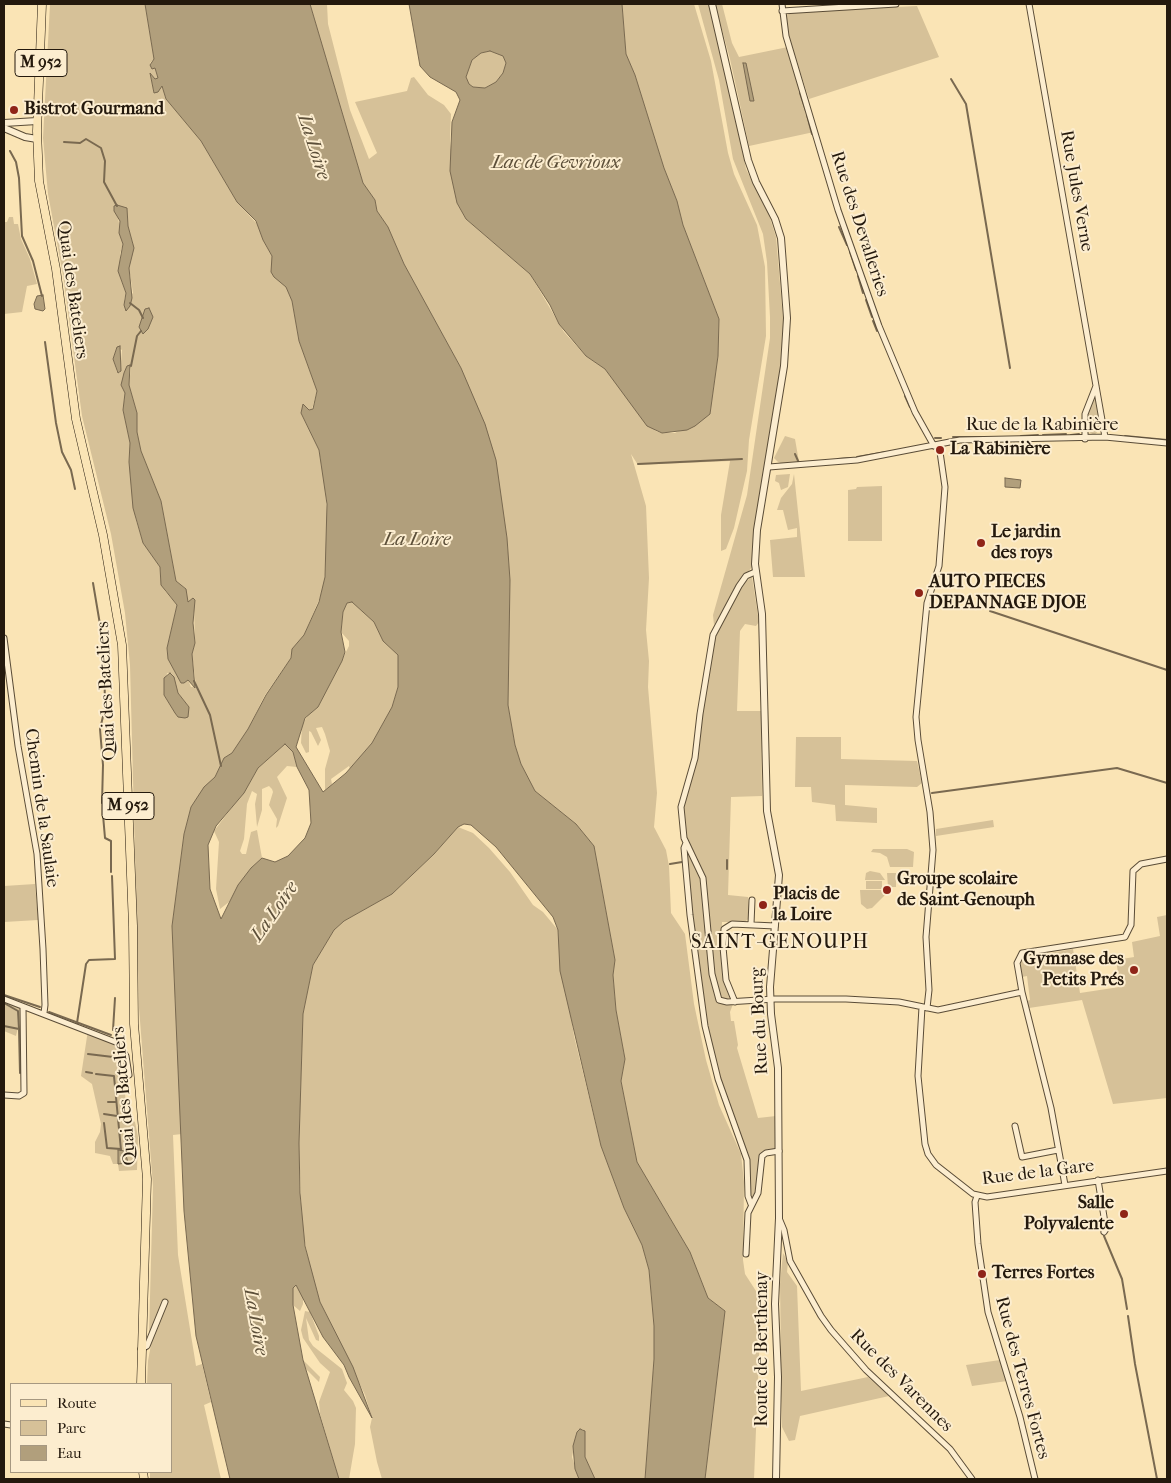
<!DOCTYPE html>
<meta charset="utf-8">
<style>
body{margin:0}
#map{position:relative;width:1171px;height:1483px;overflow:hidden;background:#fae4b5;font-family:"IM FELL French Canon",serif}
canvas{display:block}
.frame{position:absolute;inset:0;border:5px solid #24190d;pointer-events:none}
.legend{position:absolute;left:10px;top:1383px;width:162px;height:90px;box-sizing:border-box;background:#fcedcf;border:1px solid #a69881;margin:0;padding:6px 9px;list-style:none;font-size:15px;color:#24190d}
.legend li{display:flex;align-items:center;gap:10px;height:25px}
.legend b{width:25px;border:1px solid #a69881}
</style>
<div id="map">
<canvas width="1171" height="1483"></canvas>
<div class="frame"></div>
<ul class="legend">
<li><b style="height:6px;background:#fae4b5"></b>Route</li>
<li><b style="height:14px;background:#d6c198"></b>Parc</li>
<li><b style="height:14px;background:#b19f7c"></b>Eau</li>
</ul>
</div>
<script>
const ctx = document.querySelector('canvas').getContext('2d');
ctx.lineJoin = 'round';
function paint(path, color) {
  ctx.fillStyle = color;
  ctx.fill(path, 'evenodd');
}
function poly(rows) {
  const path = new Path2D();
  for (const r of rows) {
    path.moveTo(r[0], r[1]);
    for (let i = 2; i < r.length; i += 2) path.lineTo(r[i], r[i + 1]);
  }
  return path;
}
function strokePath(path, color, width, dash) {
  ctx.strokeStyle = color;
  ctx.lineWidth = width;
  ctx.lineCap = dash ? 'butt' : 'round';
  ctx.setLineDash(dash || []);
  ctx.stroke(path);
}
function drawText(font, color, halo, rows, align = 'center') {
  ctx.font = font + ' "IM FELL French Canon",serif';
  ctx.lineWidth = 4;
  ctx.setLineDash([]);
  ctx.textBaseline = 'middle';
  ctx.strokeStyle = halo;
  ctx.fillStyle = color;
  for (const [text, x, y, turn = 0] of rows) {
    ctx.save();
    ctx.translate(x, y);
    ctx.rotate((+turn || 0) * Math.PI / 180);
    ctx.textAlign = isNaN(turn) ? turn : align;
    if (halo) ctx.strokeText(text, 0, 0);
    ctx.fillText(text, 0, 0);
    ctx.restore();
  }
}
paint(poly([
 [50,4,145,4,154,59,150,63,153,68,155,68,158,78,155,79,150,73,154,93,162,86,166,99,201,141,237,202,260,227,263,240,272,256,272,272,286,287,292,301,299,341,317,391,312,409,302,409,301,413,319,450,325,482,328,535,324,588,304,635,294,647,291,658,265,695,248,729,232,753,224,758,215,777,191,807,184,834,172,926,182,1134,173,1135,178,1255,196,1366,202,1364,211,1402,204,1405,221,1479,150,1479,150,1472,171,1472,171,1384,147,1384,148,1361,152,1339,149,1334,153,1186,139,1008,130,665,125,613,111,534,82,416,63,275,48,194,43,138],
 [127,208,128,226,133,244,129,268,133,293,124,301,126,293,120,277,120,254,123,244,118,218],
 [117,347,122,350,120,373,117,372,113,359],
 [131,367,129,385,137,413,136,428,141,451,161,501,176,581,185,588,187,600,189,602,192,599,194,608,195,643,192,654,196,686,191,687,188,680,181,683,168,659,167,648,177,605,165,591,160,578,160,567,143,543,136,520,129,462,130,443,123,410,125,393,121,385],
 [167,673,172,674,178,693,189,707,178,717,164,695],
 [310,4,327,4,328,24,350,110,369,159,377,153,355,102,407,91,411,78,414,77,428,95,444,105,451,114,450,141,457,203,466,219,530,274,564,332,586,356,605,369,656,431,662,433,675,433,710,414,718,356,719,319,683,225,677,201,664,168,635,75,626,54,622,4,694,4,711,61,728,153,734,174,757,225,765,267,766,336,749,440,747,471,734,528,726,549,721,551,721,515,730,461,638,465,631,454,646,506,649,578,646,630,649,661,648,687,657,793,654,827,666,850,669,866,671,913,685,934,694,1004,706,1060,719,1105,741,1154,744,1182,743,1260,745,1274,756,1291,761,1306,754,1479,705,1479,725,1311,708,1298,690,1252,637,1162,621,1081,625,1059,616,1010,613,975,615,960,594,846,576,824,535,791,521,764,515,745,508,705,510,580,507,538,461,368,404,264,388,227,377,211,375,200,363,183],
 [698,4,710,4,723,57,746,169,770,218,776,237,784,330,784,349,754,528,752,567,743,578,714,625,713,615,747,495,770,338,770,317,767,262,763,234,733,159,719,80],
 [715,4,722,4,732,43,739,57,788,47,814,132,749,146,730,59],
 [917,6,939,57,809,99,787,31,786,19,787,15,793,12],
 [490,51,503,55,506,63,503,73,496,82,485,88,473,87,469,84,466,77,472,60,481,53],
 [9,217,13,217,14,224,18,224,21,239,30,259,37,284,27,286,22,312,4,314,4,222,7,222],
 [1096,396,1102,428,1094,435,1086,430,1087,413],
 [785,436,795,439,799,462,783,464,778,462,774,458],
 [790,474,788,487,781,490,779,483,775,481,776,475],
 [794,474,805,577,773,577,770,540,797,537,797,528,788,530,783,510,777,510,781,498,792,484],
 [882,486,882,541,848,541,848,490,856,489,857,487],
 [752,577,759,622,756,626,745,624,740,631,737,711,761,711,762,796,731,797,728,895,748,897,750,918,744,922,722,922,721,957,723,978,731,999,730,1001,720,998,717,993,705,877,685,833,683,806,698,758,707,680,715,638,739,586],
 [352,602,374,622,383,641,398,655,398,687,392,707,372,743,350,769,349,766,331,779,332,784,325,790,325,769,330,751,325,734,322,727,316,728,321,740,318,746,311,732,309,731,309,752,306,753,301,743,302,725,308,715,318,707,349,646,349,641,341,632,343,612,347,603],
 [796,737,841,737,841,759,917,761,922,783,917,787,845,785,845,805,877,808,877,823,836,821,835,805,812,802,811,787,795,787],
 [285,744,293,752,297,767,287,766,277,777,287,798,278,826,276,828,277,819,269,805,273,792,272,789,269,786,262,789,262,810,257,827,255,804,257,794,252,791,247,804,244,839,240,851,242,854,246,854,251,832,257,830,262,858,251,868,229,902,220,909,216,889,219,842,214,831,248,786,258,768],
 [993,820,994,827,936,836,936,829],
 [458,827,473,833,489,848,510,872,533,905,543,912,558,930,574,1036,601,1146,624,1208,642,1245,649,1270,654,1326,654,1359,645,1479,595,1479,585,1457,585,1436,583,1429,580,1429,577,1432,572,1457,579,1479,382,1479,377,1462,370,1427,372,1418,365,1395,320,1302,311,1274,302,1227,299,1143,303,1014,313,965,334,930,344,921,392,894,434,854],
 [686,847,700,872,714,995,718,1003,733,1004,730,1012,731,1021,734,1021,738,1045,737,1048,758,1118,776,1116,777,1148,762,1152,760,1156,756,1194,752,1202,749,1198,750,1167,728,1108,710,1045,694,943],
 [873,849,907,849,914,852,913,867,890,867,887,857,880,853,871,852],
 [870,871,880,873,885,880,865,880,866,873],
 [887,873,896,873,896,887,888,887],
 [866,881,882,881,882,889,866,889],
 [35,884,38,920,4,922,4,886],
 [860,890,882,890,883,895,885,895,872,908,867,909,861,904],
 [1167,915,1167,1098,1113,1104,1082,1000,1029,1008,1027,1001,1030,1000,1027,976,1022,977,1020,960,1022,958,1073,949,1080,993,1126,986,1116,986,1114,973,1118,973,1116,960,1134,957,1132,942,1160,936,1157,917],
 [4,999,23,1007,16,1036,4,1031],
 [88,1030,121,1046,120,1055,128,1117,135,1122,138,1137,137,1170,119,1171,118,1164,113,1164,110,1156,95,1153,95,1142,100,1132,101,1124,92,1084,81,1076],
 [783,1253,788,1262,787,1272,797,1286,801,1391,868,1377,889,1396,800,1416,795,1440,789,1441,782,1427,780,1284],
 [296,1285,303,1297,303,1304,300,1311,293,1305,293,1287],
 [305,1311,310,1312,319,1336,319,1341,316,1340,306,1318,309,1340,313,1346,342,1369,347,1383,344,1390,353,1401,356,1408,355,1444,349,1479,339,1479,320,1414,319,1402,330,1372,320,1363,303,1338,301,1330],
 [303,1360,320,1377,319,1382,306,1369],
 [1000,1360,1007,1381,972,1386,966,1365]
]), '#d6c198');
const water = poly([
 [145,4,310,4,363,183,375,200,377,211,388,227,404,264,461,368,485,424,496,460,507,538,510,580,508,705,515,745,521,764,535,791,576,824,594,846,615,960,613,975,616,1010,625,1059,621,1081,637,1162,690,1252,708,1298,725,1311,705,1479,645,1479,654,1359,654,1326,649,1270,642,1245,624,1208,601,1146,560,971,558,930,553,917,496,847,471,825,464,824,458,827,434,854,392,894,344,921,334,930,313,965,303,1014,299,1143,300,1193,305,1246,320,1302,353,1367,372,1418,349,1377,344,1365,323,1337,296,1285,293,1288,293,1305,303,1360,339,1479,230,1479,196,1336,184,1211,172,926,184,834,191,807,204,787,215,777,224,758,232,753,248,729,266,695,291,658,292,649,304,635,319,602,325,577,327,504,319,450,301,413,303,404,309,410,313,409,317,391,299,341,292,301,286,287,274,277,271,272,272,256,263,240,256,221,237,202,201,141,166,99,162,86,158,92,154,93,150,73,155,79,158,78,155,68,152,69,150,65,154,59,145,4],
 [352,602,374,622,383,641,398,655,398,687,392,707,372,743,346,773,323,792,296,747,305,718,318,707,342,661,345,652,341,632,343,612,347,603,352,602],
 [285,744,293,752,297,767,309,790,311,823,305,838,288,856,275,862,262,858,251,868,238,885,221,919,210,889,208,845,216,826,244,793,258,768,285,744],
 [409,4,622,4,626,54,635,75,664,168,677,201,683,225,719,319,718,356,710,414,695,426,687,430,662,433,647,426,605,369,586,356,559,324,550,305,530,274,466,219,457,203,450,171,452,122,460,100,456,92,430,77,420,66,409,4],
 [490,51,503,56,506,63,503,73,496,82,485,88,473,87,469,84,466,77,472,60,481,53,490,51],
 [743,63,746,63,754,101,750,101,743,63],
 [117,205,127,208,128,226,134,248,129,268,132,298,130,306,126,311,124,305,126,293,118,271,123,244,119,233,120,221,114,211,114,206,117,205],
 [43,295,45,309,43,311,35,309,34,304,37,296,43,295],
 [149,308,153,317,148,329,143,334,139,327,145,309,149,308],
 [120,346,121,371,118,373,113,359,117,347,120,346],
 [130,365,129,385,137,413,137,432,141,451,161,501,176,581,186,589,188,602,193,598,195,600,193,623,195,643,192,654,195,688,188,680,184,683,181,683,168,659,167,648,177,605,161,585,160,567,143,543,133,508,129,462,130,443,123,410,125,393,121,385,124,373,127,366,130,365],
 [1005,478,1021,480,1020,488,1005,487,1005,478],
 [170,673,174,677,178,693,189,707,188,717,185,718,178,717,175,713,164,695,164,678,170,673],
 [118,1150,125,1151,128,1163,118,1164,118,1150],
 [580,1429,585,1431,585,1457,595,1479,579,1479,575,1469,573,1446,577,1432,580,1429]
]);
paint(water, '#b19f7c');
strokePath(water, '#796950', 1);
strokePath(poly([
 [951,79,966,104,1010,368],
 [800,93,806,111],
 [807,115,812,134],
 [64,142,80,143,86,139,101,148,105,161,104,182,117,206],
 [10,151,16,162,19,178,22,236,33,261,42,296],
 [839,227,847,245],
 [850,252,856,270],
 [858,276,863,293],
 [866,300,872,317],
 [130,303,139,310,143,318],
 [873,321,877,331],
 [45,342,56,423,62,452,71,470,75,489],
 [131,366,137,336,141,331],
 [905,396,910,407],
 [1043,435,1066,434],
 [1071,435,1079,434],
 [1021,436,1038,435],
 [1125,436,1167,440],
 [953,437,981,437],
 [935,438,941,438],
 [795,454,799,463],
 [857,457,886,452],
 [838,459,851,458],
 [638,464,742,459],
 [93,583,104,648,105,708,100,729,103,765,102,803],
 [990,611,1167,670],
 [194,681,210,715,221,766],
 [932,793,1117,768,1167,783],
 [103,815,105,838,111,841,111,872],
 [670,864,682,862],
 [727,869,727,860],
 [4,995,40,1007],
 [4,1003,18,1011,19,1029],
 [49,1012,111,1035],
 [77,1023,86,964,89,960,115,959,112,876],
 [4,1026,19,1029,20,1073],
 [113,1030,115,998],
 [88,1054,113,1057],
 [86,1072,92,1073],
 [96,1074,114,1076,121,1150],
 [108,1102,115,1102],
 [104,1114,117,1116],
 [104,1123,107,1148,121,1149],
 [1104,1236,1122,1279,1127,1309],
 [1128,1316,1135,1364,1157,1479]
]), '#796950', 2);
const minor = poly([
 [782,4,786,36,838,210,879,326,915,412,934,446],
 [1029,4,1105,437],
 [782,11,896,4],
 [1085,439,1085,414,1096,386],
 [769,467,857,460,960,440,1105,437,1167,443],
 [755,572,746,576,739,586,713,635,700,714,695,758,681,807,684,838,703,878,712,974,719,1000,727,1002,775,999,846,999,899,1002,938,1010,1022,992,1017,963,1022,953,1125,937,1131,925,1133,871,1141,864,1167,859],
 [4,638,18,746,37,854,43,949,45,1005,44,1013],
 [686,843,684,848,690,915,705,1026,718,1079,747,1160,748,1196,751,1204],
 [751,924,752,900],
 [1022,992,1051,1108,1065,1185],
 [4,999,118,1043,126,1056,129,1075],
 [735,1002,726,980,723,947,724,929,732,924,775,926],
 [922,1007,918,1076,925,1144,928,1154,936,1165,973,1194,987,1197,1167,1171],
 [927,1008,929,990,926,937,933,850,930,812,918,740,916,717,927,603,939,566,945,487,939,445],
 [4,1095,19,1096,24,1093,23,1007],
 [1015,1126,1022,1157,1058,1150],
 [1098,1180,1106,1229,1104,1232],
 [977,1196,975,1202,978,1244,988,1312,1020,1417,1035,1479],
 [779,1218,784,1230,790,1261,821,1316,831,1330,866,1370,950,1449,972,1479],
 [746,1254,748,1213,758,1193,762,1156,766,1153,779,1151],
 [141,1349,147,1346,165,1302],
 [4,1424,11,1425]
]);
const tertiary = poly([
 [712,4,748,160,756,182,775,219,781,238,787,318,784,366,757,530,755,564,762,614,767,811,779,875,770,987,771,1014,778,1068,779,1218,775,1304,778,1377,776,1479],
 [4,123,37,121],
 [4,128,25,137,37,139]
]);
const primary = poly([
 [42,4,37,131,39,181,56,269,76,419,103,535,122,645,133,926,134,1024,147,1179,141,1384],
 [143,1472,144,1479]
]);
strokePath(minor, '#5a4c37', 7);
strokePath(tertiary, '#5a4c37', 8);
strokePath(primary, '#24190d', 9);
strokePath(minor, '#fcedcf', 5);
strokePath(tertiary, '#fcedcf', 6);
strokePath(primary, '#fae4b5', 8);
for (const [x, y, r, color] of [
 [14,110,5,"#8f2418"],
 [940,450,5,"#8f2418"],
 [981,543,5,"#8f2418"],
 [919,593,5,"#8f2418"],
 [887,890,5,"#8f2418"],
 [763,905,5,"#8f2418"],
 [1134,970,5,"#8f2418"],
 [1124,1214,5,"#8f2418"],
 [982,1274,5,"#8f2418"]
]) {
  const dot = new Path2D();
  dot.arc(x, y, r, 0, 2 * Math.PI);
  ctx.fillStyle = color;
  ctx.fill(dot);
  strokePath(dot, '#fcedcf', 2);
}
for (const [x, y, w] of [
 [41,63,52],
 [128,806,52]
]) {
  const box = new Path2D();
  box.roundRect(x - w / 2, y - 13.5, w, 27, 4);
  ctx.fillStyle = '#fcedcf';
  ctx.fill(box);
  strokePath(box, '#24190d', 1);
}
drawText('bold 16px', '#24190d', null, [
 ["M 952",41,63],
 ["M 952",128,806]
]);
drawText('bold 18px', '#24190d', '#fcedcf', [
 ["Bistrot Gourmand",24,110],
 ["La Rabinière",950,450],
 ["Le jardin",991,533],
 ["des roys",991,554],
 ["AUTO PIECES",929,583],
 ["DEPANNAGE DJOE",929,604],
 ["Groupe scolaire",897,880],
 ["de Saint-Genouph",897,901],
 ["Placis de",773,895],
 ["la Loire",773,916],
 ["Gymnase des",1124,960,"right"],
 ["Petits Prés",1124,981,"right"],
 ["Salle",1114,1204,"right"],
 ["Polyvalente",1114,1225,"right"],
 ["Terres Fortes",992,1274]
], 'left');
drawText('18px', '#24190d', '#fcedcf', [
 ["Rue Jules Verne",1076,191,80],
 ["Rue des Devalleries",859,224,72],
 ["Quai des Bateliers",72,290,82],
 ["Rue de la Rabinière",1042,426],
 ["Quai des Bateliers",107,691,-93],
 ["Chemin de la Saulaie",41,808,82],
 ["Rue du Bourg",760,1021,-93],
 ["Quai des Bateliers",125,1096,-95],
 ["Rue de la Gare",1038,1173,-7],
 ["Route de Berthenay",763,1349,-90],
 ["Rue des Terres Fortes",1022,1378,75],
 ["Rue des Varennes",901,1381,45]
]);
drawText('italic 19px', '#5c4f39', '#fcedcf', [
 ["La Loire",313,147,72],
 ["Lac de Gevrioux",556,163],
 ["La Loire",417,540],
 ["La Loire",275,912,-55],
 ["La Loire",255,1322,80]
]);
ctx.letterSpacing = '1px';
drawText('20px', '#24190d', '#fcedcf', [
 ["SAINT-GENOUPH",780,943]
]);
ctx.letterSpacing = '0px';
</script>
